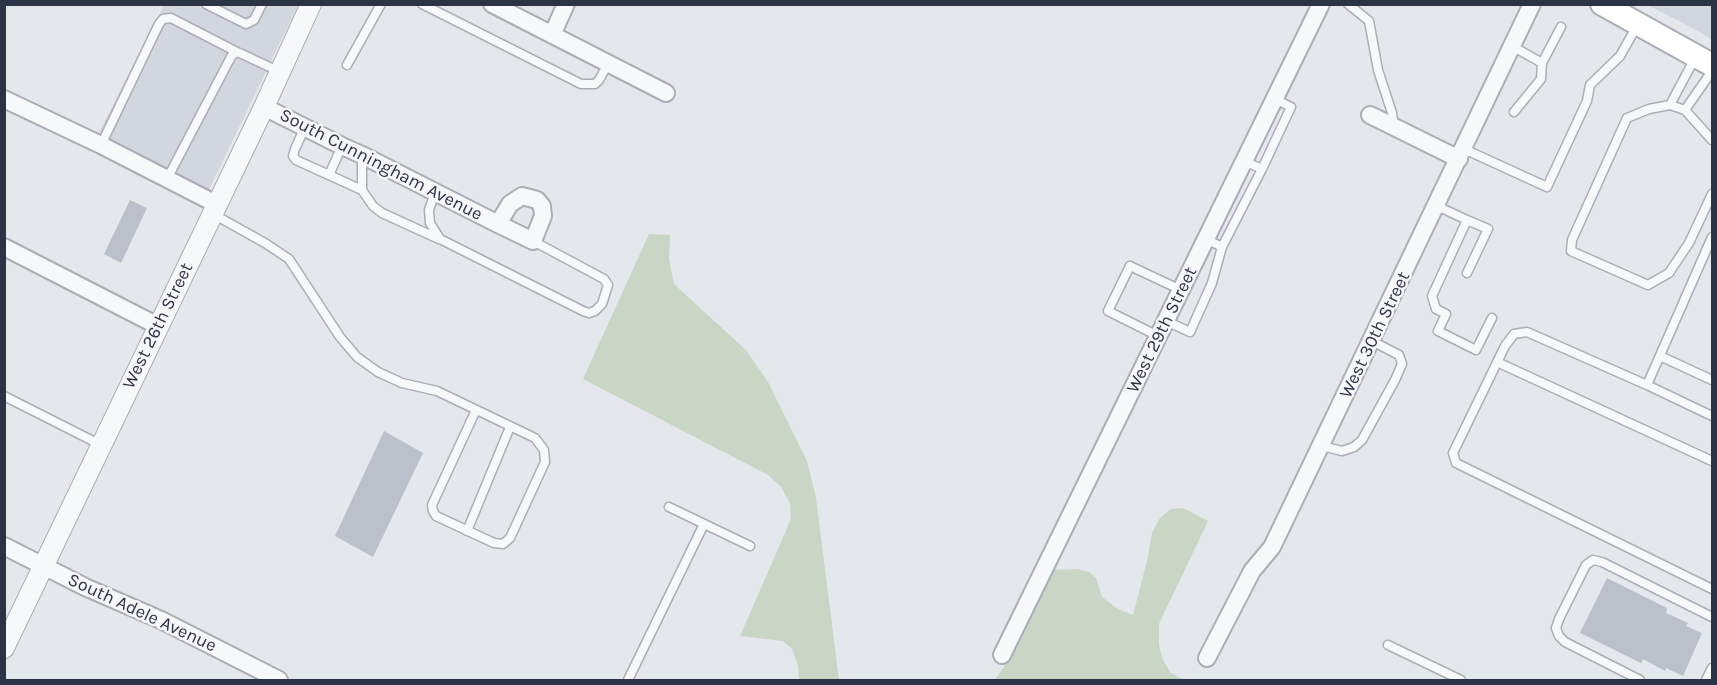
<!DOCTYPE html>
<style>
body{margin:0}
#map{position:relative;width:1717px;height:685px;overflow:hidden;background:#e4e7ec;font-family:Karla,sans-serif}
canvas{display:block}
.frame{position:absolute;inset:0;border:6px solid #2b3445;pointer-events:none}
</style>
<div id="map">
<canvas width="1717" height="685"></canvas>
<div class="frame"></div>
</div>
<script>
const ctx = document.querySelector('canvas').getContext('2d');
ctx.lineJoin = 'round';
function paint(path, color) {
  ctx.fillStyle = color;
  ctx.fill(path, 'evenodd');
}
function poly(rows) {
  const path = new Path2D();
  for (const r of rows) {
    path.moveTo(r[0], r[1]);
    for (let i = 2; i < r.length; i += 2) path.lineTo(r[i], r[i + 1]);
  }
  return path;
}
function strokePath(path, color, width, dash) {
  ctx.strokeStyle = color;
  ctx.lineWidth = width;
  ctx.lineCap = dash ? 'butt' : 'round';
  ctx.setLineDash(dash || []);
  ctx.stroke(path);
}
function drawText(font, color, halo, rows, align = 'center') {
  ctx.font = font + ' Karla,sans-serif';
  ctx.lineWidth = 5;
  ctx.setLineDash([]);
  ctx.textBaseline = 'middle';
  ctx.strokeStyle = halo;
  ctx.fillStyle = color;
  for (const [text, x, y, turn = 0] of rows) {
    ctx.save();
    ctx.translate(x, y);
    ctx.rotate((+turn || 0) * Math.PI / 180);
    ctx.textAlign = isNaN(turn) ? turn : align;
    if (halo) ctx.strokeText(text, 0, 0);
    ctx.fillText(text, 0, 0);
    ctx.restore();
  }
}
paint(poly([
 [164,5,298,5,203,202,92,146],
 [1647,5,1712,5,1712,39,1689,26]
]), '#d2d6de');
paint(poly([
 [649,234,670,235,669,259,674,284,746,350,768,382,807,461,816,498,839,680,799,680,798,666,792,649,783,641,740,636,791,519,790,503,781,487,768,475,583,379],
 [1183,508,1208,521,1159,624,1159,645,1163,660,1171,673,1185,680,995,680,1009,659,1052,570,1077,569,1089,572,1096,578,1102,597,1118,609,1133,615,1148,557,1152,533,1160,518,1171,509]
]), '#c9d6c5');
paint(poly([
 [130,200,147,208,121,263,104,254],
 [384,431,423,453,373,557,335,536],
 [1607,578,1667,608,1666,613,1688,623,1686,626,1702,633,1683,676,1666,668,1665,671,1643,659,1641,663,1580,633]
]), '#bbc0ca');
const service = poly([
 [206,4,246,24,254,20,262,4],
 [422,4,581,84,595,84,599,80,608,64],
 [1348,4,1369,21,1378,70,1392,113,1394,127],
 [1512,46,1542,63,1561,27],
 [347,65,381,4],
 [1670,105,1696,56],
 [1685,110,1712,71],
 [1514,112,1541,79,1542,63],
 [305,127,295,149,293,156,296,160,362,190],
 [1712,140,1685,110,1670,105,1649,109,1627,118,1572,240,1571,251,1648,285,1669,273,1689,243,1712,194],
 [101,145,159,24,163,19,171,18,237,52],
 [1464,149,1547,187,1587,101,1590,85,1620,56,1638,24],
 [362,155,362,190,373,206,382,213,439,239],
 [1262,169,1291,107,1275,99],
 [329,175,342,146],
 [167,179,232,55,237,52,242,54,280,72],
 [435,192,429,210,430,223,440,239,583,311,589,313,595,311,602,304,608,285,604,279,533,241],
 [1437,206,1467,220,1432,296,1436,309,1446,314,1438,331,1476,350,1492,318],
 [213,214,265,243,289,259,340,337,357,357,378,372,402,383,437,391,535,438,544,450,545,462,510,538,503,544,494,543,436,516,433,511,432,505,476,410],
 [1467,220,1488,229,1467,273],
 [1712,237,1647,385,1527,332,1514,334,1505,346,1453,453,1456,463,1712,589],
 [1222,247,1262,169,1244,161],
 [1166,321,1190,332,1212,283,1222,247,1206,239],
 [1158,336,1108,311,1130,266,1181,290],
 [1660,356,1712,380],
 [1497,362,1712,461],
 [1647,385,1712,416],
 [4,396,101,445],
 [1322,446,1342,451,1354,447,1362,440,1395,380,1402,364,1399,355,1372,341],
 [669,507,750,546],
 [467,531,510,427],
 [1388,645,1461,680],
 [628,680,704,524],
 [1640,680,1565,642,1559,636,1556,628,1559,619,1586,565,1593,560,1602,562,1712,617],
 [1706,680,1712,668]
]);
const minor = poly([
 [492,4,666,93],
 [552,35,566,4],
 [4,99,101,145,218,205],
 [264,107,342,146,362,155,498,224,533,241,543,216,542,206,537,200,522,196,510,204,498,224],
 [1370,115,1459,159],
 [4,247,158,326],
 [4,546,85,587,161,620,279,680],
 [1002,655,1321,4],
 [1207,658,1252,571,1272,547,1532,4]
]);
const tertiary = poly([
 [4,648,264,107,311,4]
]);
const secondary = poly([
 [1602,4,1712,65]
]);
strokePath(service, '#a9aeb7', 11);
strokePath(minor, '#a9aeb7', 20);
strokePath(tertiary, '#a9aeb7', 22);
strokePath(secondary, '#a9aeb7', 26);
strokePath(service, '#f7f8fa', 8);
strokePath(minor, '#f7f8fa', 16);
strokePath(tertiary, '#f7f8fa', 20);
strokePath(secondary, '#fff', 22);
drawText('18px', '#2b3445', '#f4f6f9', [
 ["South Cunningham Avenue",381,165,27],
 ["West 26th Street",158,326,-64],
 ["West 29th Street",1162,330,-64],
 ["West 30th Street",1375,335,-64],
 ["South Adele Avenue",142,613,25]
]);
</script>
